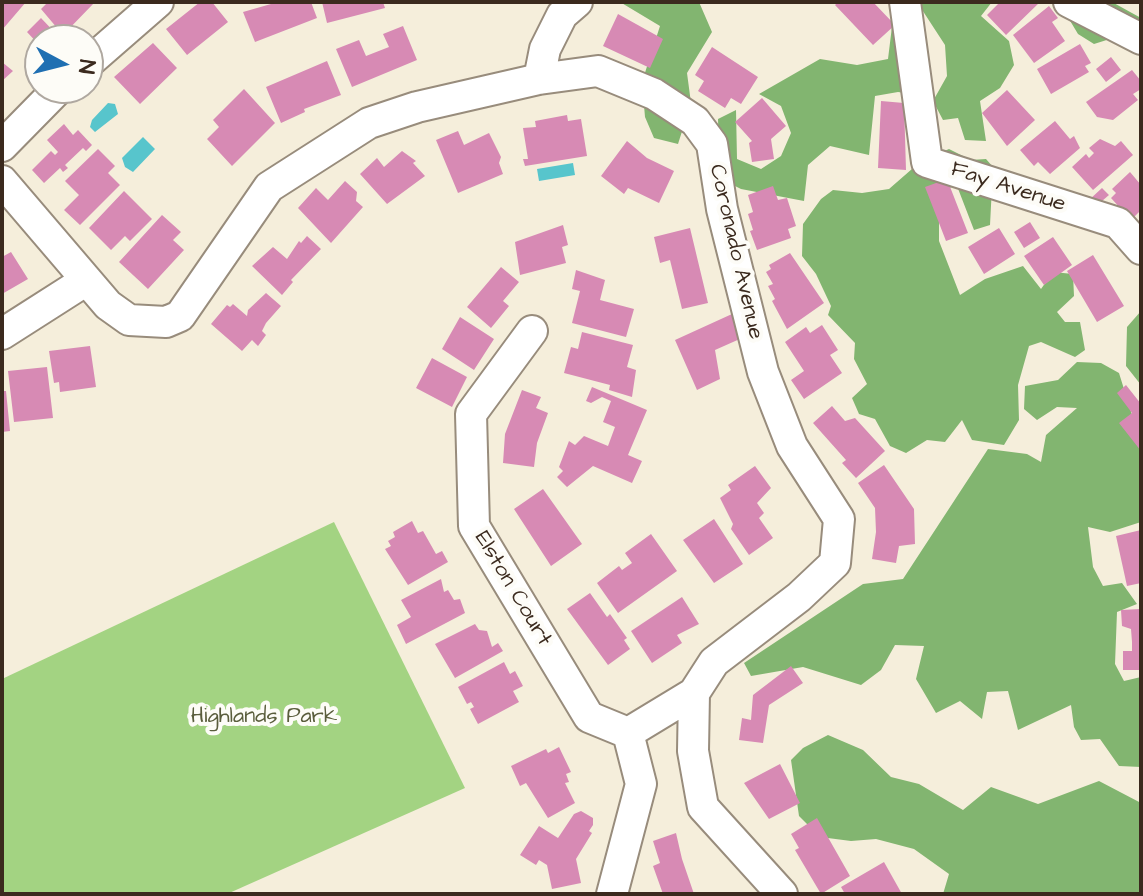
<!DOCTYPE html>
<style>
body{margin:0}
#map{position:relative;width:1143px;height:896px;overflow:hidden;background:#f5eedb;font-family:"Architects Daughter",sans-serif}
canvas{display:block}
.frame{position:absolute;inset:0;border:4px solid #3b2a1e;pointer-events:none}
.north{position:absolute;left:24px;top:24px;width:80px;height:80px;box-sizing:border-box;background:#fdfcf7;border:2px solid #afa8a0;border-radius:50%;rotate:97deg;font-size:22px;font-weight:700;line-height:32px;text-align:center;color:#3b2a1e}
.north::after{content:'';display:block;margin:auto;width:28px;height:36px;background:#1f6fb2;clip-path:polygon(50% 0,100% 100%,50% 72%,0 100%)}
</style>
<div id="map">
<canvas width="1143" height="896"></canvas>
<div class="frame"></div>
<div class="north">N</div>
</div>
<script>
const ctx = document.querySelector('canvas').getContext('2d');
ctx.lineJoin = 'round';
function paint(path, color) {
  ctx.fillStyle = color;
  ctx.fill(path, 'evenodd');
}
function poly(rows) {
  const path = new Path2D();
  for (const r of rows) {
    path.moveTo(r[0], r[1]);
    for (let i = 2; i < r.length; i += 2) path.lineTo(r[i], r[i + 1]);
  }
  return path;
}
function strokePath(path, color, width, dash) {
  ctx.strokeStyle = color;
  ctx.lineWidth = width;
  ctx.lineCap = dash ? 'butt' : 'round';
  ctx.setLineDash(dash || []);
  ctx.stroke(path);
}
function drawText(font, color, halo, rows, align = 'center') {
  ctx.font = font + ' "Architects Daughter",sans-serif';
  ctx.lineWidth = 8;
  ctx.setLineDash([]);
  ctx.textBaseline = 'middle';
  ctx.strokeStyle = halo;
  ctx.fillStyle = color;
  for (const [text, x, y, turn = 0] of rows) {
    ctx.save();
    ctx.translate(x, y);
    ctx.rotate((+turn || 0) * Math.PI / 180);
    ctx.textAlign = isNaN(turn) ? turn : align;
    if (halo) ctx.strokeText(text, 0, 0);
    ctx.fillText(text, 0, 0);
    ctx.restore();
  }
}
paint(poly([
 [334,522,465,788,227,894,2,894,2,679]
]), '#a3d382');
paint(poly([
 [620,2,699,2,712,32,687,73,691,103,678,144,654,138,645,117,642,82,660,26],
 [895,2,928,96,898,92,875,96,869,155,830,146,808,165,804,201,741,189,729,183,719,152,718,119,736,110,737,159,761,169,781,156,791,133,781,106,759,94,820,59,857,65,888,59],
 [917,2,992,2,981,16,1009,41,1014,65,1000,88,980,101,986,141,965,140,958,118,943,120,933,101,947,76,945,45],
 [1070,2,1112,2,1141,18,1141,48,1113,38,1094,44,1078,34,1069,19],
 [949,149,971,160,986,159,993,167,990,225,974,230,957,186,939,190,939,241,960,295,985,279,1023,266,1041,289,1053,272,1073,274,1074,296,1057,312,1065,322,1080,322,1085,350,1075,357,1041,342,1029,346,1018,385,1019,420,1004,445,972,440,962,420,945,442,927,440,906,453,890,446,875,419,859,414,852,398,867,384,854,359,855,343,828,315,831,306,816,274,802,256,803,224,821,199,833,190,862,193,889,189,920,162],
 [1141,311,1141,385,1126,366,1127,327],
 [1077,362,1101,363,1119,373,1141,444,1141,522,1110,532,1088,527,1093,567,1103,586,1122,583,1137,604,1117,612,1115,664,1124,681,1141,677,1141,767,1119,766,1100,739,1081,740,1074,727,1071,705,1018,730,1008,691,987,692,982,719,960,701,936,713,916,679,924,646,895,645,881,670,861,685,803,667,751,676,744,663,863,584,903,579,988,449,1027,454,1041,462,1046,435,1077,408,1057,407,1037,420,1024,409,1025,386,1058,380],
 [828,735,863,750,891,777,919,784,963,810,991,787,1038,804,1099,781,1141,803,1141,894,943,894,949,874,914,849,876,839,851,841,820,837,799,816,791,760,803,748]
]), '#82b570');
paint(poly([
 [108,103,115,104,118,114,95,132,90,127,92,120],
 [143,137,155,149,133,172,125,167,122,158],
 [573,163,575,175,539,181,537,169]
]), '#57c5cc');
paint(poly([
 [2,2,26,2,2,30],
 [48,2,95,2,63,35,41,9],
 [200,2,212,2,228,22,187,55,166,29],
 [278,2,311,2,317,18,255,42,243,12],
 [322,2,383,2,385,8,327,23],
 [838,2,873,2,895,25,873,45,835,5],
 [1000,2,1040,2,1006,35,987,15],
 [1049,6,1058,18,1052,22,1065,41,1034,63,1013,35],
 [618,14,663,39,650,68,603,46],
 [41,18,60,38,40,40,40,46,27,32],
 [403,26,417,60,352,87,336,49,359,40,366,56,389,47,383,34],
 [153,43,177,68,140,104,114,77],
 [1080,44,1091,63,1085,66,1089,72,1051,94,1037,69],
 [712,47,758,77,741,104,731,98,725,108,698,91,704,81,695,75],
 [1111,57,1121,70,1106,82,1096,69],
 [327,61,341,95,304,109,305,112,281,123,266,87],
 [2,62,13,71,2,81],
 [1132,70,1141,81,1141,89,1133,94,1138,100,1113,120,1097,117,1086,102],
 [244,89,275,123,232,166,207,139,219,127,213,120],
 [1007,90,1035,120,1007,146,982,113],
 [762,98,786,126,771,139,774,159,752,162,749,143,752,141,735,122],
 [881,101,904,103,906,170,878,168],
 [567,115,568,121,581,119,587,156,525,166,523,159,528,159,523,128,536,127,535,121],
 [1055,121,1070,139,1074,136,1080,148,1050,174,1038,162,1034,166,1020,150],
 [64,124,73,135,78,130,92,145,86,151,83,148,65,165,68,168,63,172,60,168,44,183,32,170,51,151,55,155,58,152,47,140],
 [458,131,464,145,489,133,501,157,499,163,503,174,458,193,436,140],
 [1100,139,1115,146,1121,141,1133,155,1093,190,1072,167,1086,154,1089,158,1094,153,1089,148],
 [627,141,647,158,674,171,659,203,628,188,624,194,601,176],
 [98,149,115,166,108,173,120,185,80,225,64,210,79,195,65,181],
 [402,151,416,161,413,163,425,176,387,204,360,174,377,158,384,167],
 [1130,172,1141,185,1141,210,1131,220,1111,198,1116,193,1112,189],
 [947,179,968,233,946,241,925,187],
 [345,181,357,192,356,201,363,207,331,243,298,208,316,188,328,200],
 [773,186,778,200,787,198,796,226,788,229,791,238,757,250,750,231,753,230,748,214,753,212,748,195],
 [1102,188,1109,195,1095,207,1089,200],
 [124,191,152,219,130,241,125,236,111,250,89,228],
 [162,215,181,232,173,240,184,250,148,289,119,262],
 [1030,222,1040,238,1024,248,1014,232],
 [563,225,568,245,562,247,566,263,520,275,515,242],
 [690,228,708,303,682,309,670,260,660,263,654,237],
 [999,228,1015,254,984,274,968,247],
 [307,236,321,249,291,280,293,282,282,295,252,266,273,247,287,259,299,241,301,243],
 [1053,237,1072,265,1044,285,1024,256],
 [11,252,28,279,2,294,2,257],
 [790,253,824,303,787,329,772,301,775,299,768,286,773,284,766,272,771,269,769,265],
 [1093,255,1124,306,1097,322,1067,271],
 [501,267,519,282,503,301,509,306,491,328,467,307],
 [576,270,605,280,600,300,634,309,626,337,572,323,580,291,572,289],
 [266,293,281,306,266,323,262,331,266,335,258,346,252,340,242,351,211,324,227,305,230,307,233,304,247,316,248,310],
 [732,314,742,338,715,350,720,379,697,390,675,340],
 [460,317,494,339,474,370,442,349],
 [822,325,838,350,830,355,842,373,804,399,791,380,804,371,785,342,806,327,810,333],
 [582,332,633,345,627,367,636,370,632,397,609,390,610,385,564,373,571,347,578,349],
 [90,346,96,387,60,392,59,382,54,383,49,351],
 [432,358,467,377,452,407,416,388],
 [47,367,53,418,14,422,8,371],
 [1126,385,1141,404,1141,451,1119,423,1132,413,1117,393],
 [592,387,647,410,628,455,642,461,632,483,593,466,567,487,557,477,563,471,559,467,569,441,575,445,584,436,608,446,615,427,603,422,611,401,602,397,591,403,586,401],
 [522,390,541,397,536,408,548,413,537,443,534,467,503,463,505,434],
 [2,391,6,391,10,431,2,432],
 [832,406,845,421,855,418,885,451,856,478,842,463,846,460,813,423],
 [884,465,914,509,915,544,899,546,896,563,872,559,876,532,875,508,858,483],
 [755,466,771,488,757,503,764,513,759,518,773,538,749,555,731,529,733,524,720,498,731,490,728,485],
 [543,489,582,544,551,566,514,509],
 [714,519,743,564,714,583,683,540],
 [412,521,418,533,423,531,436,554,442,551,448,562,408,585,385,549,391,546,388,541,395,537,393,532],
 [1141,530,1141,583,1127,586,1116,536],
 [651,534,677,571,618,613,597,583,619,566,622,570,632,563,625,553],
 [441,579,444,592,448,590,454,600,460,599,465,613,406,644,397,625,411,617,401,600],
 [590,593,607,617,610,614,627,638,624,640,630,649,608,665,567,609],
 [682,597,699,624,677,635,682,643,652,663,631,631],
 [1141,609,1141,670,1123,670,1123,651,1132,651,1132,642,1131,629,1122,626,1121,610],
 [475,624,479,630,487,631,492,647,498,643,503,651,455,678,435,644],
 [504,662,510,674,515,671,523,686,513,691,519,702,478,724,470,709,474,707,471,702,467,704,458,687],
 [791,666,803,683,769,705,763,743,739,740,742,718,751,720,753,695],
 [559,747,571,772,566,774,569,782,565,783,575,803,548,818,526,783,520,786,511,766,546,749,548,753],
 [780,764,800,803,769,819,744,783],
 [581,811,593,818,593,825,589,831,592,833,576,859,581,883,552,889,547,865,539,860,536,865,520,855,539,826,558,838,574,814],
 [817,818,850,876,821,894,795,850,799,848,791,834],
 [676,833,682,859,694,894,663,894,653,866,660,863,653,841],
 [884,862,902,894,845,894,841,887]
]), '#d78ab4');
const minor = poly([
 [905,2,927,162,1118,223,1141,249],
 [1069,2,1141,39],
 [88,63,158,2],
 [539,79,545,49,562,15,577,2],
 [2,146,59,88],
 [2,181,108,305,129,320,166,322,180,316,269,187,369,123,417,107,539,79,598,71,654,94,695,121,712,144,722,209,763,372,792,446,839,519,835,563,799,597,714,662,694,693,693,751,703,807,782,894],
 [532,331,471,414,474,526,589,717,628,733],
 [2,334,85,281],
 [612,894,641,784,628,733,694,693]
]);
strokePath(minor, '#988c7c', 34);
strokePath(minor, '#fff', 30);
drawText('22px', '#3b2a1e', '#fdfcf7', [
 ["Fay Avenue",1008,188,18],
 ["Coronado Avenue",735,252,77],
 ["Elston Court",512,589,59]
]);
drawText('22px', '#5a5d3c', '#fdfcf7', [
 ["Highlands Park",264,717]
]);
</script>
